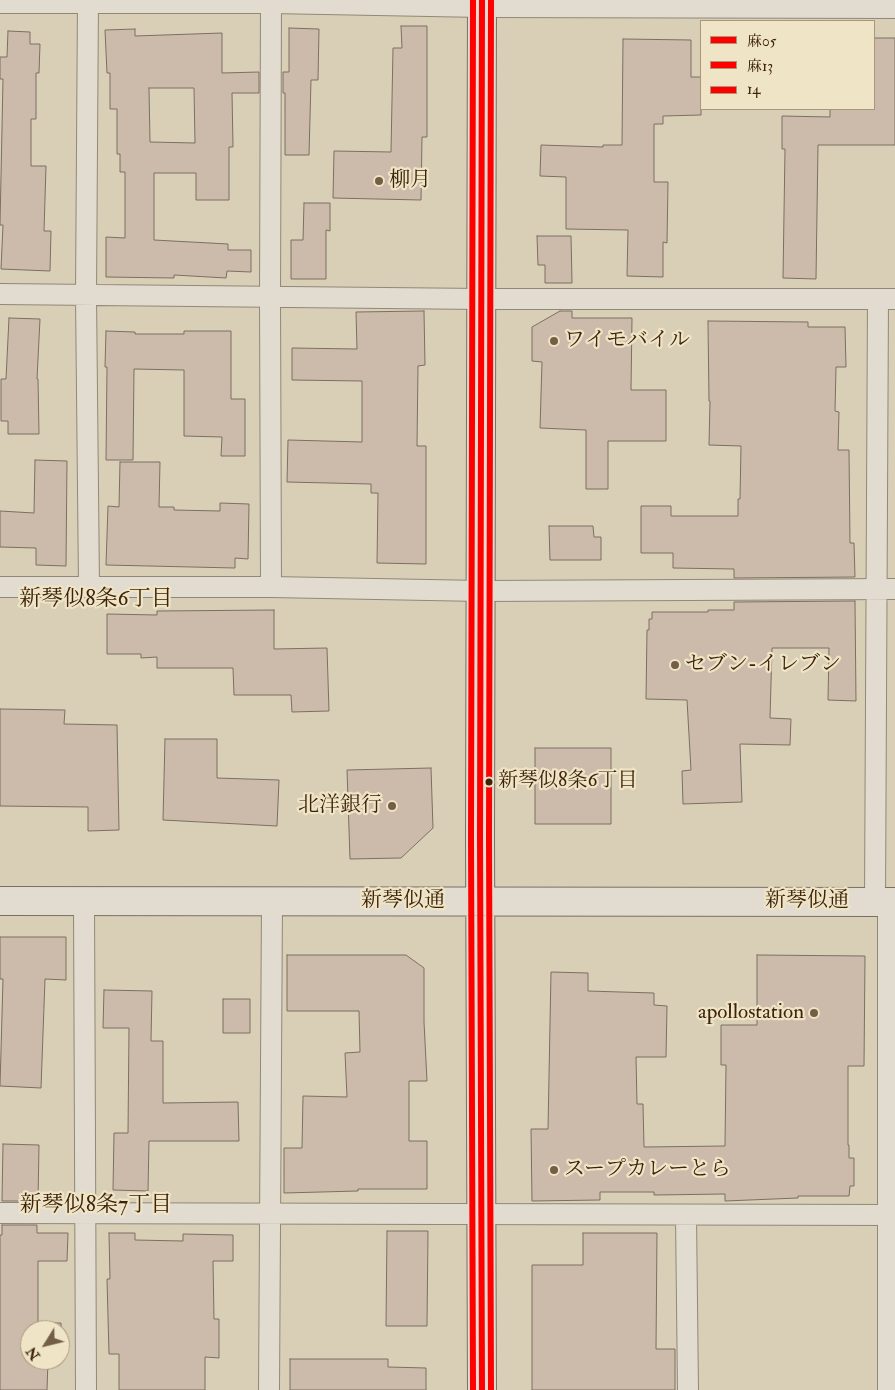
<!DOCTYPE html>
<meta charset="utf-8">
<style>
body{margin:0}
#map{position:relative;width:895px;height:1390px;overflow:hidden;background:#d9cfb6;font-family:"IM FELL Double Pica","Noto Serif JP",serif}
canvas{display:block}
.legend{position:absolute;left:700px;top:20px;width:175px;height:90px;box-sizing:border-box;background:#efe4c6;border:1px solid #a8977b;margin:0;padding:6px 9px;list-style:none;font-size:15px;color:#3d230a}
.legend li{display:flex;align-items:center;gap:10px;height:25px}
.legend b{width:25px;border:1px solid #a8977b}
.north{position:absolute;left:20px;top:1320px;width:50px;height:50px;box-sizing:border-box;background:#efe4c6;border:1px solid #a8977b;border-radius:50%;rotate:234deg;font-size:14px;font-weight:700;line-height:20px;text-align:center;color:#3d230a}
.north::after{content:'';display:block;margin:auto;width:18px;height:22px;background:#745f46;clip-path:polygon(50% 0,100% 100%,50% 72%,0 100%)}
</style>
<div id="map">
<canvas width="895" height="1390"></canvas>
<ul class="legend">
<li><b style="height:6px;background:#f00"></b>麻05</li>
<li><b style="height:6px;background:#f00"></b>麻13</li>
<li><b style="height:6px;background:#f00"></b>14</li>
</ul>
<div class="north">N</div>
</div>
<script>
const ctx = document.querySelector('canvas').getContext('2d');
ctx.lineJoin = 'round';
function paint(path, color) {
  ctx.fillStyle = color;
  ctx.fill(path, 'evenodd');
}
function poly(rows) {
  const path = new Path2D();
  for (const r of rows) {
    path.moveTo(r[0], r[1]);
    for (let i = 2; i < r.length; i += 2) path.lineTo(r[i], r[i + 1]);
  }
  return path;
}
function strokePath(path, color, width, dash) {
  ctx.strokeStyle = color;
  ctx.lineWidth = width;
  ctx.lineCap = dash ? 'butt' : 'round';
  ctx.setLineDash(dash || []);
  ctx.stroke(path);
}
function drawText(font, color, halo, rows, align = 'center') {
  ctx.font = font + ' "IM FELL Double Pica","Noto Serif JP",serif';
  ctx.lineWidth = 4.5;
  ctx.setLineDash([]);
  ctx.textBaseline = 'middle';
  ctx.strokeStyle = halo;
  ctx.fillStyle = color;
  for (const [text, x, y, turn = 0] of rows) {
    ctx.save();
    ctx.translate(x, y);
    ctx.rotate((+turn || 0) * Math.PI / 180);
    ctx.textAlign = isNaN(turn) ? turn : align;
    if (halo) ctx.strokeText(text, 0, 0);
    ctx.fillText(text, 0, 0);
    ctx.restore();
  }
}
const building = poly([
 [401,26,427,26,427,137,422,137,421,200,333,198,334,151,391,152,393,48,402,48,401,26],
 [289,28,319,29,318,80,311,80,309,155,285,155,285,93,283,93,283,72,289,72,289,28],
 [135,29,135,36,222,33,222,73,259,72,259,93,232,93,233,147,229,147,229,200,196,200,196,173,154,173,154,240,228,244,228,250,251,250,251,272,227,271,226,278,174,275,174,278,106,277,106,237,125,238,125,172,120,172,120,154,117,154,117,109,110,109,110,73,107,73,105,30,135,29],
 [149,88,194,88,195,143,150,142,149,88],
 [8,31,30,32,30,44,40,44,39,73,36,73,36,119,31,119,31,166,46,166,44,231,51,231,50,271,1,269,3,225,0,225,3,79,0,79,0,57,7,57,8,31],
 [874,38,895,38,895,145,818,145,816,279,783,278,785,149,782,149,782,116,830,117,830,109,874,109,874,38],
 [623,39,691,40,691,77,701,77,701,115,663,116,663,124,654,124,654,182,668,182,667,243,663,242,663,277,627,276,628,230,566,229,566,177,540,176,541,145,603,147,603,145,622,145,623,39],
 [304,203,330,203,330,231,326,230,326,279,291,279,291,240,303,240,304,203],
 [537,236,571,236,572,283,545,283,545,265,538,265,537,236],
 [424,311,425,365,418,366,417,446,426,446,426,564,377,563,378,493,371,493,371,484,287,482,288,440,362,442,362,381,292,380,292,348,357,349,356,312,424,311],
 [560,311,572,311,572,318,632,318,631,390,666,390,666,441,608,441,608,489,586,489,586,430,540,428,542,362,532,361,532,327,560,311],
 [9,318,40,319,37,379,38,379,39,434,8,434,8,421,1,421,1,379,6,379,9,318],
 [708,321,808,322,808,327,845,327,846,367,836,367,835,411,839,412,838,450,849,450,850,543,854,543,855,577,734,578,734,569,673,568,673,553,641,553,641,506,671,506,671,516,738,516,738,499,740,499,741,446,709,445,710,401,709,401,708,321],
 [106,331,135,332,135,334,184,334,184,331,231,331,231,399,245,399,245,456,221,456,222,437,184,436,184,370,134,369,133,460,106,460,107,367,105,367,106,331],
 [35,460,67,461,66,566,36,565,36,548,0,547,0,511,34,513,35,460],
 [120,462,160,462,159,507,174,507,174,510,220,511,220,503,249,504,248,559,235,558,235,568,106,565,108,506,119,507,120,462],
 [549,526,593,526,594,537,601,537,601,560,550,560,549,526],
 [855,601,856,701,828,700,829,648,772,648,770,718,791,719,790,745,740,744,742,802,683,804,682,771,691,770,687,700,646,699,647,630,649,630,649,619,652,619,652,612,708,612,708,610,734,610,734,602,855,601],
 [274,610,274,649,327,648,329,711,292,712,291,695,234,695,233,668,157,668,157,657,141,658,141,654,107,654,107,614,157,615,157,611,274,610],
 [0,709,65,710,64,724,117,725,119,830,88,831,88,807,0,806,0,709],
 [165,739,217,739,217,778,279,780,277,826,163,820,165,739],
 [535,748,611,748,611,824,535,824,535,748],
 [431,768,433,828,401,858,350,859,347,770,431,768],
 [0,937,66,937,66,980,45,979,41,1088,0,1086,3,979,0,979,0,937],
 [287,955,406,955,424,968,424,1022,427,1081,409,1081,409,1141,427,1141,427,1189,358,1189,358,1191,284,1193,284,1148,302,1148,303,1096,347,1097,345,1053,360,1052,359,1011,287,1011,287,955],
 [757,955,865,956,864,1066,848,1066,848,1145,849,1145,849,1158,854,1158,854,1186,850,1186,849,1196,798,1196,798,1198,725,1201,725,1194,654,1195,654,1192,600,1192,600,1200,532,1201,531,1129,548,1129,551,972,588,973,588,991,654,993,654,1005,667,1006,666,1057,636,1057,637,1104,643,1104,644,1147,725,1146,726,1065,721,1065,721,1025,757,1025,757,955],
 [104,990,152,991,151,1041,163,1041,163,1103,238,1102,239,1141,149,1141,148,1191,113,1190,114,1133,128,1133,129,1028,103,1028,104,990],
 [223,999,250,999,250,1033,223,1033,223,999],
 [3,1144,39,1145,38,1201,2,1201,3,1144],
 [2,1225,37,1225,37,1233,68,1233,67,1261,38,1261,38,1323,61,1323,62,1354,60,1354,60,1330,30,1330,30,1360,48,1360,47,1390,0,1390,0,1235,2,1235,2,1225],
 [387,1231,428,1231,427,1326,386,1326,387,1231],
 [109,1233,135,1233,135,1240,183,1241,183,1234,233,1235,233,1261,213,1261,214,1319,219,1319,219,1358,205,1357,205,1390,119,1390,119,1354,109,1354,107,1279,110,1279,109,1233],
 [583,1233,657,1233,656,1349,675,1349,675,1390,532,1390,532,1265,583,1265,583,1233],
 [290,1359,388,1359,388,1367,426,1368,426,1390,290,1390,290,1359]
]);
paint(building, '#ccbbab');
strokePath(building, '#7a7061', 1);
const street = poly([
 [88,0,86,295,89,586],
 [271,0,270,297,271,587],
 [0,3,271,3,482,7,895,8],
 [0,294,481,299,895,299],
 [0,587,271,587,481,591,895,589],
 [84,901,86,1390],
 [875,902,878,299],
 [888,902,888,1390],
 [0,1213,895,1215],
 [686,1215,688,1390],
 [269,1390,272,901]
]);
const secondary = poly([
 [0,901,895,902],
 [482,1390,480,836,482,0]
]);
strokePath(street, '#918877', 22);
strokePath(secondary, '#7a7061', 30);
strokePath(street, '#e1dccf', 20);
strokePath(secondary, '#e1dccf', 28);
strokePath(poly([
 [482,0,480,836,482,1390]
]), '#f00', 6);
strokePath(poly([
 [491,1390,489,836,491,0]
]), '#f00', 6);
strokePath(poly([
 [473,1390,471,836,473,0]
]), '#f00', 6);
for (const [x, y, r, color] of [
 [379,181,5,"#745f46"],
 [554,341,5,"#745f46"],
 [675,665,5,"#745f46"],
 [489,782,4.5,"#3d230a"],
 [392,806,5,"#745f46"],
 [814,1013,5,"#745f46"],
 [554,1170,5,"#745f46"]
]) {
  const dot = new Path2D();
  dot.arc(x, y, r, 0, 2 * Math.PI);
  ctx.fillStyle = color;
  ctx.fill(dot);
  strokePath(dot, '#efe4c6', 2);
}
drawText('20px', '#3d230a', '#efe4c6', [
 ["新琴似8条6丁目",498,782]
], 'left');
drawText('21px', '#3d230a', '#efe4c6', [
 ["柳月",389,181],
 ["ワイモバイル",564,341],
 ["セブン-イレブン",685,665],
 ["北洋銀行",382,806,"right"],
 ["apollostation",804,1013,"right"],
 ["スープカレーとら",564,1170]
], 'left');
drawText('21px', '#3d230a', '#efe4c6', [
 ["新琴似通",403,901],
 ["新琴似通",807,901]
]);
drawText('22px', '#3d230a', '#efe4c6', [
 ["新琴似8条6丁目",96,600],
 ["新琴似8条7丁目",96,1206]
]);
</script>
